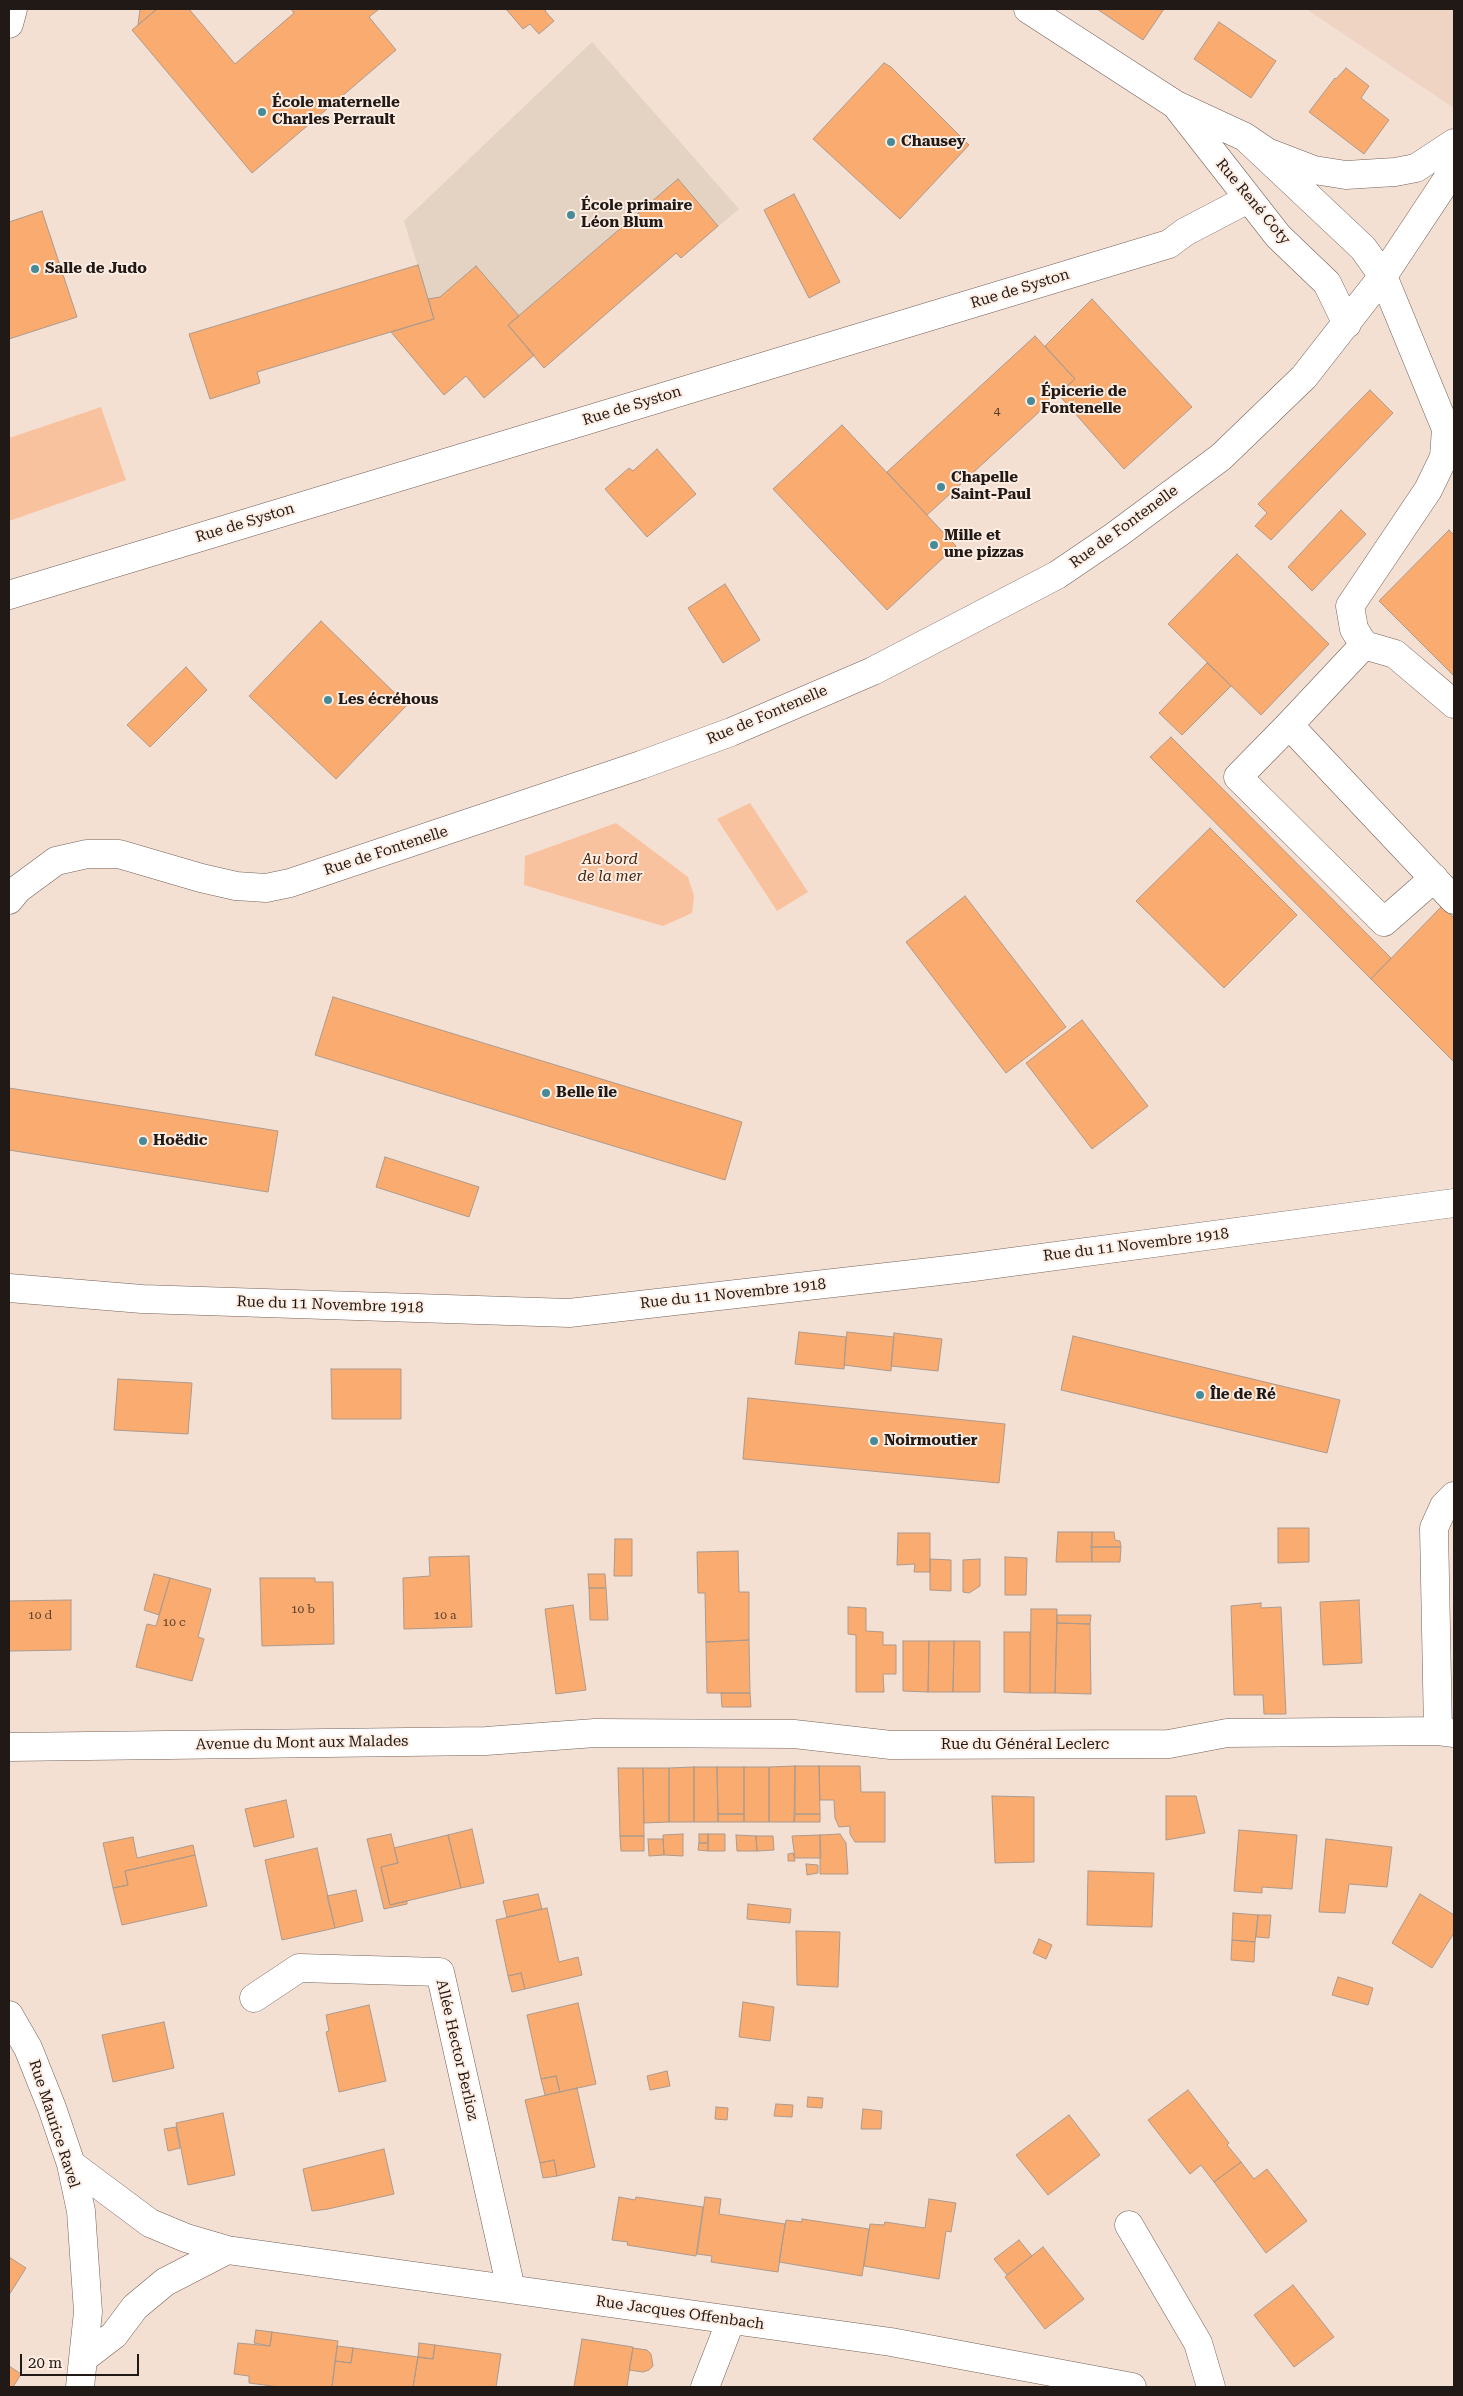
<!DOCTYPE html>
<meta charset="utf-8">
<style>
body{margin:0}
#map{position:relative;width:1463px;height:2396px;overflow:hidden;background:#f4dfd3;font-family:"Roboto Serif",serif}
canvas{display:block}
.frame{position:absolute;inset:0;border:10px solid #201915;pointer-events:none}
.scale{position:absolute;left:20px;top:2354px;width:119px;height:22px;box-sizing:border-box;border:2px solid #201915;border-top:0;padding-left:6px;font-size:15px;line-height:18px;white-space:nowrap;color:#201915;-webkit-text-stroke:4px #feede3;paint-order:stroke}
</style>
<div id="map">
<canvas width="1463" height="2396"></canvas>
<div class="frame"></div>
<div class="scale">20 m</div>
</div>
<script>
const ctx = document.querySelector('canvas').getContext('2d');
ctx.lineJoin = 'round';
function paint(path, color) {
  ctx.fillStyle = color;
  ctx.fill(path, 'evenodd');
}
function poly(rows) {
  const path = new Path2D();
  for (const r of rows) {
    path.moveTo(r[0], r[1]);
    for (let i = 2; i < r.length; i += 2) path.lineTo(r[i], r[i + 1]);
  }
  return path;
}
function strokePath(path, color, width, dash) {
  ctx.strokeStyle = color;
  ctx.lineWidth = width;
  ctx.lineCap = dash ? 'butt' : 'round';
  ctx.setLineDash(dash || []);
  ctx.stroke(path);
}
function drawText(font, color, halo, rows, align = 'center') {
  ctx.font = font + ' "Roboto Serif",serif';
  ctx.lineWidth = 4;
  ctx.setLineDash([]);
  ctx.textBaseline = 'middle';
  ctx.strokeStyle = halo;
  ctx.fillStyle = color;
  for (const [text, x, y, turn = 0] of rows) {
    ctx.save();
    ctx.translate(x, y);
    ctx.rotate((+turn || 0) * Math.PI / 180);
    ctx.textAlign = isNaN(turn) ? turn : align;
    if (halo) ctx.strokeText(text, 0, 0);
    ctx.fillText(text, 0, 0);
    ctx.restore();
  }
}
paint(poly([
 [1306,9,1454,9,1454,108]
]), '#efd4c3');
paint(poly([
 [592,42,739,209,681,258,676,254,544,368,534,356,484,398,466,376,444,395,391,332,428,299,404,221]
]), '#e4d2c2');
paint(poly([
 [101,407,126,480,9,521,9,438],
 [750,803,808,892,777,911,717,819],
 [616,823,688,877,694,896,692,913,663,926,524,885,525,856]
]), '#f9c29f');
const building = poly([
 [140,9,157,9,138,25,140,9],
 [157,9,189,9,235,64,294,13,291,9,379,9,369,17,396,50,252,173,132,30,157,9],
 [506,9,547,9,545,11,554,21,539,34,530,24,523,29,506,9],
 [1097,9,1164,9,1143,40,1097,9],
 [1219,22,1276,61,1251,98,1194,59,1219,22],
 [884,63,891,67,969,145,900,219,813,139,884,63],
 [1346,68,1369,86,1361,98,1389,120,1364,154,1309,112,1335,78,1336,79,1346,68],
 [678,179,718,226,681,258,676,253,544,368,508,325,678,179],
 [794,194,840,282,809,298,764,210,794,194],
 [42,211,77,317,9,339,9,222,42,211],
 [418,265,434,319,257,372,260,383,210,399,189,334,418,265],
 [476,266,519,316,508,325,534,355,484,398,466,376,444,395,391,332,434,319,428,299,440,297,476,266],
 [1092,299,1192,407,1124,469,1058,394,1075,379,1045,346,1092,299],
 [1035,336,1075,379,927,515,887,472,1035,336],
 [1370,390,1393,413,1271,540,1255,526,1267,513,1258,504,1370,390],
 [842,425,956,546,887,610,773,489,842,425],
 [657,449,696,494,647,537,605,489,629,468,633,471,657,449],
 [1341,510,1366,534,1312,591,1288,567,1341,510],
 [1449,530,1454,535,1454,676,1379,601,1449,530],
 [1237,554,1329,644,1261,715,1168,624,1237,554],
 [725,584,760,640,723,663,688,608,725,584],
 [321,621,407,705,336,779,249,696,321,621],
 [1207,663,1231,686,1182,735,1159,713,1207,663],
 [186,667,207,690,150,747,127,725,186,667],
 [1171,737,1391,958,1371,979,1150,757,1171,737],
 [1210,828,1297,915,1224,988,1136,901,1210,828],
 [965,896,1066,1027,1006,1073,906,942,965,896],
 [1442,906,1454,918,1454,1062,1371,979,1442,906],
 [333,997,742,1122,725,1180,315,1055,333,997],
 [1082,1020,1148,1106,1092,1149,1026,1063,1082,1020],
 [9,1088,278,1131,268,1192,9,1150,9,1088],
 [385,1157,479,1187,469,1217,376,1187,385,1157],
 [799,1332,846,1337,844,1369,795,1364,799,1332],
 [847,1332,894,1337,891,1371,844,1365,847,1332],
 [894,1333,942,1339,938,1371,891,1366,894,1333],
 [1073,1336,1340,1400,1327,1453,1061,1390,1073,1336],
 [331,1369,401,1369,401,1419,332,1419,331,1369],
 [118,1379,192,1383,188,1434,114,1430,118,1379],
 [748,1398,1005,1424,999,1483,743,1459,748,1398],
 [1278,1528,1309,1528,1309,1562,1278,1563,1278,1528],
 [1058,1532,1092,1532,1092,1562,1056,1562,1058,1532],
 [1092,1532,1114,1532,1115,1540,1120,1541,1121,1547,1091,1547,1092,1532],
 [898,1533,930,1533,930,1572,914,1572,915,1564,897,1565,898,1533],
 [615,1539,632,1539,632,1576,614,1576,615,1539],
 [1091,1547,1121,1547,1120,1562,1092,1562,1091,1547],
 [738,1551,739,1592,749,1592,749,1640,706,1642,705,1593,698,1593,697,1552,738,1551],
 [469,1556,472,1627,404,1629,403,1578,430,1576,429,1557,469,1556],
 [1005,1557,1027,1558,1026,1595,1005,1595,1005,1557],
 [930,1559,951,1560,951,1591,930,1590,930,1559],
 [980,1559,980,1586,969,1593,963,1592,963,1560,980,1559],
 [154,1574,170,1578,159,1615,144,1610,154,1574],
 [588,1574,605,1574,606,1588,589,1588,588,1574],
 [170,1578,211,1589,198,1637,204,1639,192,1681,136,1667,147,1624,156,1626,170,1578],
 [260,1578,315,1578,315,1582,333,1582,334,1644,262,1646,260,1578],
 [589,1588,606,1588,608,1620,590,1620,589,1588],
 [71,1600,71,1650,9,1651,9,1601,71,1600],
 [1359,1600,1362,1663,1323,1665,1320,1602,1359,1600],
 [1261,1603,1261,1608,1281,1607,1286,1714,1264,1714,1263,1695,1234,1695,1231,1606,1261,1603],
 [573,1605,586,1690,556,1694,545,1609,573,1605],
 [848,1607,866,1608,866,1631,883,1632,883,1645,896,1645,896,1674,883,1674,884,1692,856,1692,856,1635,848,1634,848,1607],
 [1031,1609,1057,1609,1055,1693,1030,1693,1031,1609],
 [1057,1615,1091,1615,1090,1624,1057,1623,1057,1615],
 [1057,1623,1090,1624,1091,1694,1055,1693,1057,1623],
 [1004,1632,1030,1632,1030,1693,1004,1692,1004,1632],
 [749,1640,750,1693,707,1693,706,1642,749,1640],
 [903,1641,929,1641,928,1692,903,1691,903,1641],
 [929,1641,954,1641,953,1692,928,1692,929,1641],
 [954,1641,980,1641,980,1692,953,1692,954,1641],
 [721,1693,750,1693,751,1707,722,1707,721,1693],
 [795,1766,819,1766,820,1814,795,1814,795,1766],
 [795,1766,794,1822,769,1822,769,1767,795,1766],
 [819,1766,860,1766,861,1792,885,1792,885,1842,855,1842,850,1834,850,1826,839,1827,835,1818,834,1800,820,1800,819,1766],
 [694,1767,694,1822,669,1822,669,1768,694,1767],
 [694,1767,717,1767,718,1822,694,1822,694,1767],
 [717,1767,744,1767,744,1814,718,1814,717,1767],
 [744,1767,769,1767,769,1822,744,1822,744,1767],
 [618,1768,643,1768,644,1836,620,1836,618,1768],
 [643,1768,669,1768,669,1822,644,1823,643,1768],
 [992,1796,1034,1797,1034,1862,995,1863,992,1796],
 [1166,1796,1196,1796,1205,1833,1166,1840,1166,1796],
 [286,1800,294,1837,254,1847,245,1809,286,1800],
 [718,1814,744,1814,744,1822,718,1822,718,1814],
 [795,1814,820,1814,820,1822,794,1822,795,1814],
 [472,1829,484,1883,461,1888,448,1835,472,1829],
 [1239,1830,1297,1835,1292,1889,1262,1887,1262,1893,1234,1891,1239,1830],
 [391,1834,398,1863,381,1867,390,1905,407,1901,407,1904,384,1909,367,1839,391,1834],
 [683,1834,683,1856,664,1855,663,1835,683,1834],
 [699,1834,708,1834,708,1843,699,1843,699,1834],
 [708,1834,725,1834,725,1851,708,1851,708,1834],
 [840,1834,846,1843,848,1874,820,1874,820,1835,840,1834],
 [448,1835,461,1888,390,1905,381,1867,398,1863,394,1848,448,1835],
 [736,1835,756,1836,757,1851,737,1851,736,1835],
 [820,1835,821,1858,795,1858,792,1836,820,1835],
 [620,1836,644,1836,644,1851,621,1851,620,1836],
 [756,1836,773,1836,774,1850,757,1851,756,1836],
 [133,1837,137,1858,193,1845,195,1855,125,1871,128,1885,113,1888,103,1843,133,1837],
 [648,1839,663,1839,664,1855,649,1856,648,1839],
 [1326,1839,1392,1847,1387,1887,1349,1884,1345,1913,1319,1912,1326,1839],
 [699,1843,708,1843,708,1851,698,1850,699,1843],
 [317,1848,335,1928,282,1940,265,1860,317,1848],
 [793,1853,795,1861,788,1861,788,1854,793,1853],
 [195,1855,207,1906,122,1925,113,1888,128,1885,125,1871,195,1855],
 [806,1864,818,1865,818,1873,807,1875,806,1864],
 [1088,1871,1154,1873,1152,1927,1087,1925,1088,1871],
 [356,1890,363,1921,335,1928,327,1896,356,1890],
 [538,1894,542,1909,507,1917,503,1901,538,1894],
 [1420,1894,1454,1915,1454,1933,1432,1968,1392,1943,1420,1894],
 [748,1904,791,1909,790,1923,747,1919,748,1904],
 [547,1908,559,1962,578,1957,582,1975,525,1989,521,1973,508,1976,496,1920,547,1908],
 [1233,1913,1258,1915,1255,1942,1232,1940,1233,1913],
 [1258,1915,1271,1915,1269,1938,1256,1937,1258,1915],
 [796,1931,840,1932,838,1987,797,1985,796,1931],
 [1039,1939,1052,1945,1046,1959,1033,1953,1039,1939],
 [1232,1940,1255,1942,1254,1962,1231,1960,1232,1940],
 [521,1973,525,1989,512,1992,508,1976,521,1973],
 [1338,1977,1373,1988,1368,2005,1332,1995,1338,1977],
 [743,2002,774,2007,770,2041,739,2037,743,2002],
 [578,2003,596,2084,560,2092,556,2076,541,2079,527,2015,578,2003],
 [369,2005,386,2081,339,2092,326,2032,329,2031,326,2015,369,2005],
 [164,2022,174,2068,113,2082,102,2035,164,2022],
 [667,2071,670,2086,650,2090,647,2076,667,2071],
 [556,2076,560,2092,545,2095,541,2079,556,2076],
 [577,2088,595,2167,557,2176,554,2160,540,2163,525,2100,577,2088],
 [1188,2090,1229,2143,1227,2145,1241,2162,1214,2182,1201,2165,1190,2174,1148,2120,1188,2090],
 [808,2097,823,2098,822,2108,807,2107,808,2097],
 [776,2104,793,2105,792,2117,774,2116,776,2104],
 [716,2107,728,2108,727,2120,715,2119,716,2107],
 [863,2109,882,2111,881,2129,861,2129,863,2109],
 [223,2113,235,2175,188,2185,176,2123,223,2113],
 [1069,2115,1100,2155,1048,2195,1016,2155,1069,2115],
 [176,2127,180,2148,168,2151,164,2129,176,2127],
 [384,2149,394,2194,328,2209,312,2211,303,2169,384,2149],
 [554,2160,557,2176,543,2178,540,2163,554,2160],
 [1241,2162,1254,2179,1267,2169,1307,2221,1266,2253,1214,2182,1241,2162],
 [619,2197,635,2200,636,2197,703,2207,696,2256,627,2245,628,2242,612,2240,619,2197],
 [705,2197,721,2199,719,2214,785,2224,778,2272,711,2262,712,2256,697,2254,705,2197],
 [929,2199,956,2203,951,2232,946,2231,939,2279,864,2266,870,2224,884,2225,885,2222,925,2228,929,2199],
 [802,2219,869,2229,862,2276,779,2262,786,2220,802,2222,802,2219],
 [1019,2240,1032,2256,1007,2275,994,2259,1019,2240],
 [1043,2247,1084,2299,1045,2329,1005,2277,1043,2247],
 [9,2257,26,2268,9,2295,9,2257],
 [1293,2285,1334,2337,1294,2367,1254,2315,1293,2285],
 [256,2330,272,2332,270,2346,254,2343,256,2330],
 [272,2332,338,2341,332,2387,280,2387,249,2383,249,2376,234,2374,238,2343,270,2346,272,2332],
 [582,2339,633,2347,627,2387,574,2387,582,2339],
 [419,2343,435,2345,433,2359,418,2357,419,2343],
 [435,2345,501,2354,496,2387,413,2387,418,2357,433,2359,435,2345],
 [337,2346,353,2348,351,2363,335,2361,337,2346],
 [353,2348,418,2357,413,2387,332,2387,335,2361,351,2363,353,2348],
 [633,2348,647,2350,651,2354,653,2366,649,2370,643,2372,629,2370,633,2348],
 [9,2366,21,2374,13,2387,9,2387,9,2366]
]);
paint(building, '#f9ab70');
strokePath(building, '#ac9a8d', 1);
const minor = poly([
 [1028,9,1176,105,1245,137,1267,152,1314,170,1346,175,1395,172,1416,168,1454,143],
 [9,24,13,9],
 [1178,108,1278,236,1327,283,1347,324],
 [1245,137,1363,248,1383,276,1446,429,1444,457,1428,490,1350,606,1354,629,1364,645,1289,725,1454,900],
 [9,595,1169,244,1185,232,1248,199],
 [1364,645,1395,654,1454,704],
 [1289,725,1238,777,1384,922,1434,878],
 [9,900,18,889,56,861,87,854,119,854,201,878,236,886,266,888,290,883,641,765,731,732,873,671,1057,575,1116,535,1221,457,1304,377,1383,276,1454,169],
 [9,1288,142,1299,569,1313,966,1268,1454,1203],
 [1438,1731,1434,1528,1444,1506,1454,1496],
 [9,1747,486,1741,595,1733,794,1734,891,1745,1169,1744,1227,1733,1438,1731,1454,1733],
 [254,1998,299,1968,440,1972,511,2289],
 [9,2015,28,2048,52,2108,71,2164,81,2211,88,2312,80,2387],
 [71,2164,150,2223,186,2238,227,2250,891,2342,1132,2387],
 [1129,2225,1198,2343,1211,2387],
 [84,2358,114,2335,135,2307,165,2282,227,2250],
 [705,2387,731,2320]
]);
strokePath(minor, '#746258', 29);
strokePath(minor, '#fff', 28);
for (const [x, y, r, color] of [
 [262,112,5,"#468b97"],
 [891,142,5,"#468b97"],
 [571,215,5,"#468b97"],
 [35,269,5,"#468b97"],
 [1031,401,5,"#468b97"],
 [941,487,5,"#468b97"],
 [934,545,5,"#468b97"],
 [328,700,5,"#468b97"],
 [546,1093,5,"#468b97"],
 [143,1141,5,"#468b97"],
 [1200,1395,5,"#468b97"],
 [874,1441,5,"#468b97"]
]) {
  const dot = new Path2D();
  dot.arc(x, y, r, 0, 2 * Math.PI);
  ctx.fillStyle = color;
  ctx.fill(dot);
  strokePath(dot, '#feede3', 2);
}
drawText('12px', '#563e2c', null, [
 ["4",997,411],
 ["10 b",303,1609],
 ["10 d",40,1615],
 ["10 a",445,1615],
 ["10 c",174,1622]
]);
drawText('bold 15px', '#201915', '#feede3', [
 ["École maternelle",272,103],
 ["Charles Perrault",272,120],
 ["Chausey",901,142],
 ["École primaire",581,206],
 ["Léon Blum",581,223],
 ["Salle de Judo",45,269],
 ["Épicerie de",1041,392],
 ["Fontenelle",1041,409],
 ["Chapelle",951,478],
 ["Saint-Paul",951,495],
 ["Mille et",944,536],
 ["une pizzas",944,553],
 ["Les écréhous",338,700],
 ["Belle île",556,1093],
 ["Hoëdic",153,1141],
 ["Île de Ré",1210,1395],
 ["Noirmoutier",884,1441]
], 'left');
drawText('15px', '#201915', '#feede3', [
 ["Rue René Coty",1253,202,50],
 ["Rue de Syston",1020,289,-17],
 ["Rue de Syston",632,406,-17],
 ["Rue de Syston",245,523,-17],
 ["Rue de Fontenelle",1124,527,-36],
 ["Rue de Fontenelle",767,715,-23],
 ["Rue de Fontenelle",386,851,-18],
 ["Rue du 11 Novembre 1918",1136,1245,-7],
 ["Rue du 11 Novembre 1918",733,1294,-6],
 ["Rue du 11 Novembre 1918",330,1305,2],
 ["Avenue du Mont aux Malades",302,1743,-1],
 ["Rue du Général Leclerc",1025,1745],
 ["Allée Hector Berlioz",457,2050,77],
 ["Rue Maurice Ravel",54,2124,72],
 ["Rue Jacques Offenbach",680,2313,8]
]);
drawText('italic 15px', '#472710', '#feede3', [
 ["Au bord",610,860],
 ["de la mer",610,877]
]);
</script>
